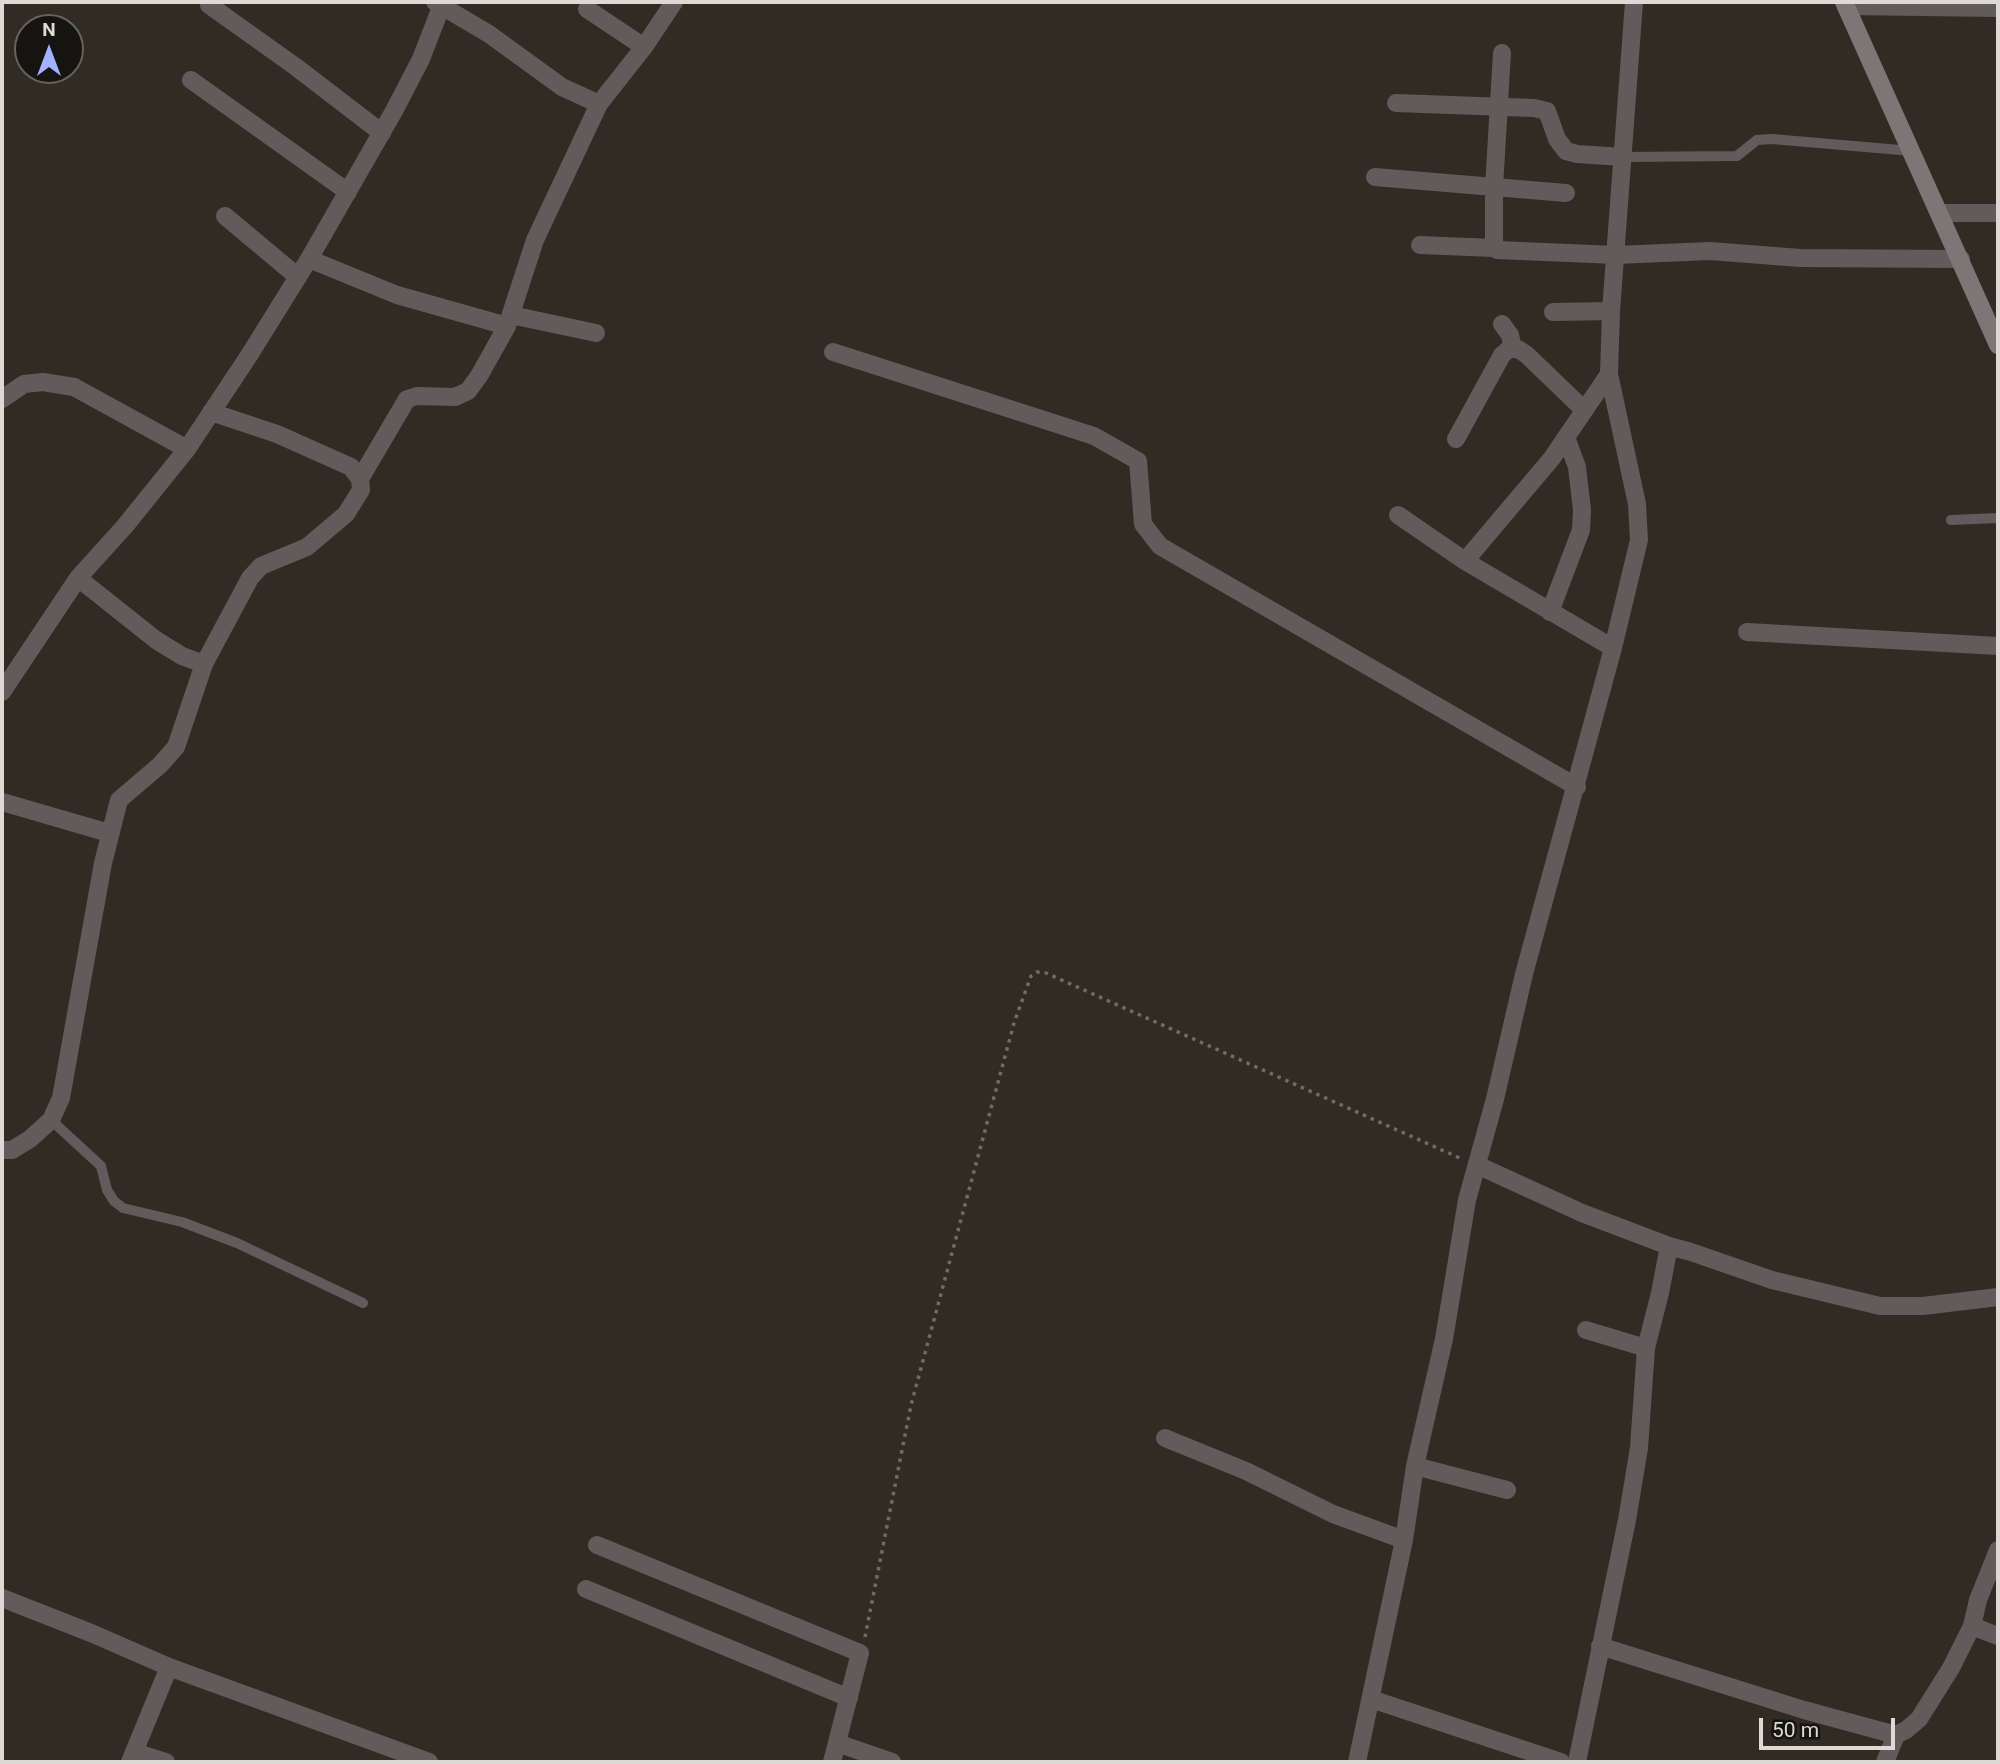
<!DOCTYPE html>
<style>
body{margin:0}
#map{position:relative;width:2000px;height:1764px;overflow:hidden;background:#312b23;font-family:Roboto,sans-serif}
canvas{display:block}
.frame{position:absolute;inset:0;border:4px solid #ddd9d4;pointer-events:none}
.north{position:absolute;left:14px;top:14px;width:70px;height:70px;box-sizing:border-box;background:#161410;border:2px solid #66635e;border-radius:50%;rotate:0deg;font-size:19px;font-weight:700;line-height:28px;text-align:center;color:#ddd9d4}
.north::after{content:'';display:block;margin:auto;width:24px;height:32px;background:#a2b2fd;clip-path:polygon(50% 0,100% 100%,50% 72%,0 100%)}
.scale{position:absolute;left:1759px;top:1718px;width:136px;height:32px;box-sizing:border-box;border:4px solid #ddd9d4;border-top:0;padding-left:9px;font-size:21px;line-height:24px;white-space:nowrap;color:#ddd9d4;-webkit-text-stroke:5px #161410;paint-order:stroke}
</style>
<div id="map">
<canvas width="2000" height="1764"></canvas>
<div class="frame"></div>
<div class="north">N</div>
<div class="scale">50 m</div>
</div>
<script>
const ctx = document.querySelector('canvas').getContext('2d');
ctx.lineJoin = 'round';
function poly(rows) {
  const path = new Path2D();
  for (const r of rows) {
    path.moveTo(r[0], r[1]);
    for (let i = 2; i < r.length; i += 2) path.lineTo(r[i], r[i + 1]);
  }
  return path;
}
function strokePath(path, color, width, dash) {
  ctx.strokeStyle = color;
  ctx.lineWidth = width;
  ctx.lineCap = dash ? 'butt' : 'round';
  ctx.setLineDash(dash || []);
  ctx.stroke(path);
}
strokePath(poly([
 [865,1637,911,1405,1014,1023,1031,976,1037,972,1046,973,1462,1159]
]), '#706b64', 3.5, [3.5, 5]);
strokePath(poly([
 [1623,157,1737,156,1757,140,1772,139,1912,151],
 [1951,520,1998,518],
 [51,1120,101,1166,107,1190,114,1201,123,1208,182,1222,237,1243,363,1303]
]), '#615b5c', 10);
strokePath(poly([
 [435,2,489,34,562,87,599,104],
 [209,5,296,67,382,133],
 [1846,6,1998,8],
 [587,9,644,47],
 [1502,53,1494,187,1494,248,1497,250,1616,255,1710,251,1800,258,1961,259],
 [191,80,348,192],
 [1396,103,1534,108,1547,111,1557,139,1566,151,1577,154,1623,157],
 [1375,177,1566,193],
 [1940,213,1998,213],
 [225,216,298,277],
 [1420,245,1494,248],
 [309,259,397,295,507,326],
 [1553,312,1611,311],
 [511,315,596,333],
 [1502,324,1510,335,1513,349],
 [833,352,1094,436,1138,461,1143,524,1160,546,1577,787],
 [1609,374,1552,458,1465,561,1613,648],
 [2,399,24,384,43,382,74,387,187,449],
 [1456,439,1502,355,1509,349,1518,349,1527,355,1583,409],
 [360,479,407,399,417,396,455,397,468,391,479,376,507,326,535,240,599,104,644,47,674,2],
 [1398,515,1465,561],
 [1550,612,1581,530,1582,510,1577,467,1566,437],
 [1747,632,1998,646],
 [204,664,250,578,261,566,307,547,346,514,361,490,360,479,351,467,277,434,211,412],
 [2,692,78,578,125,526,187,449,250,354,309,259,394,111,421,59,443,2],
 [2,802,109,833],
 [2,1150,12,1150,30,1139,51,1120,61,1098,103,863,119,800,160,765,176,747,204,664,182,656,156,640,78,578],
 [1477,1165,1582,1213,1669,1246],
 [1586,1330,1646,1348],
 [1165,1438,1246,1471,1333,1514,1404,1540],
 [1415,1466,1507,1490],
 [597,1545,860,1653,832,1762],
 [586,1589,849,1698],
 [2,1598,91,1633,169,1667,429,1762],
 [1972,1626,1978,1600,1998,1550],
 [1600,1646,1804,1710,1896,1735,1906,1730,1919,1719,1951,1668,1972,1626,1998,1636],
 [1371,1699,1561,1762],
 [837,1743,892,1762],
 [134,1752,166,1762],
 [130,1762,169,1667],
 [1357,1762,1404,1540,1415,1466,1444,1339,1467,1200,1495,1099,1524,974,1613,648,1639,540,1637,504,1609,374,1611,311,1634,2],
 [1577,1762,1627,1520,1639,1448,1646,1348,1660,1293,1669,1246,1691,1252,1772,1280,1880,1306,1923,1306,1998,1297],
 [1885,1762,1896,1735]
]), '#615b5c', 18);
strokePath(poly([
 [1844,2,1998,345]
]), '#7e7576', 18);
</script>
